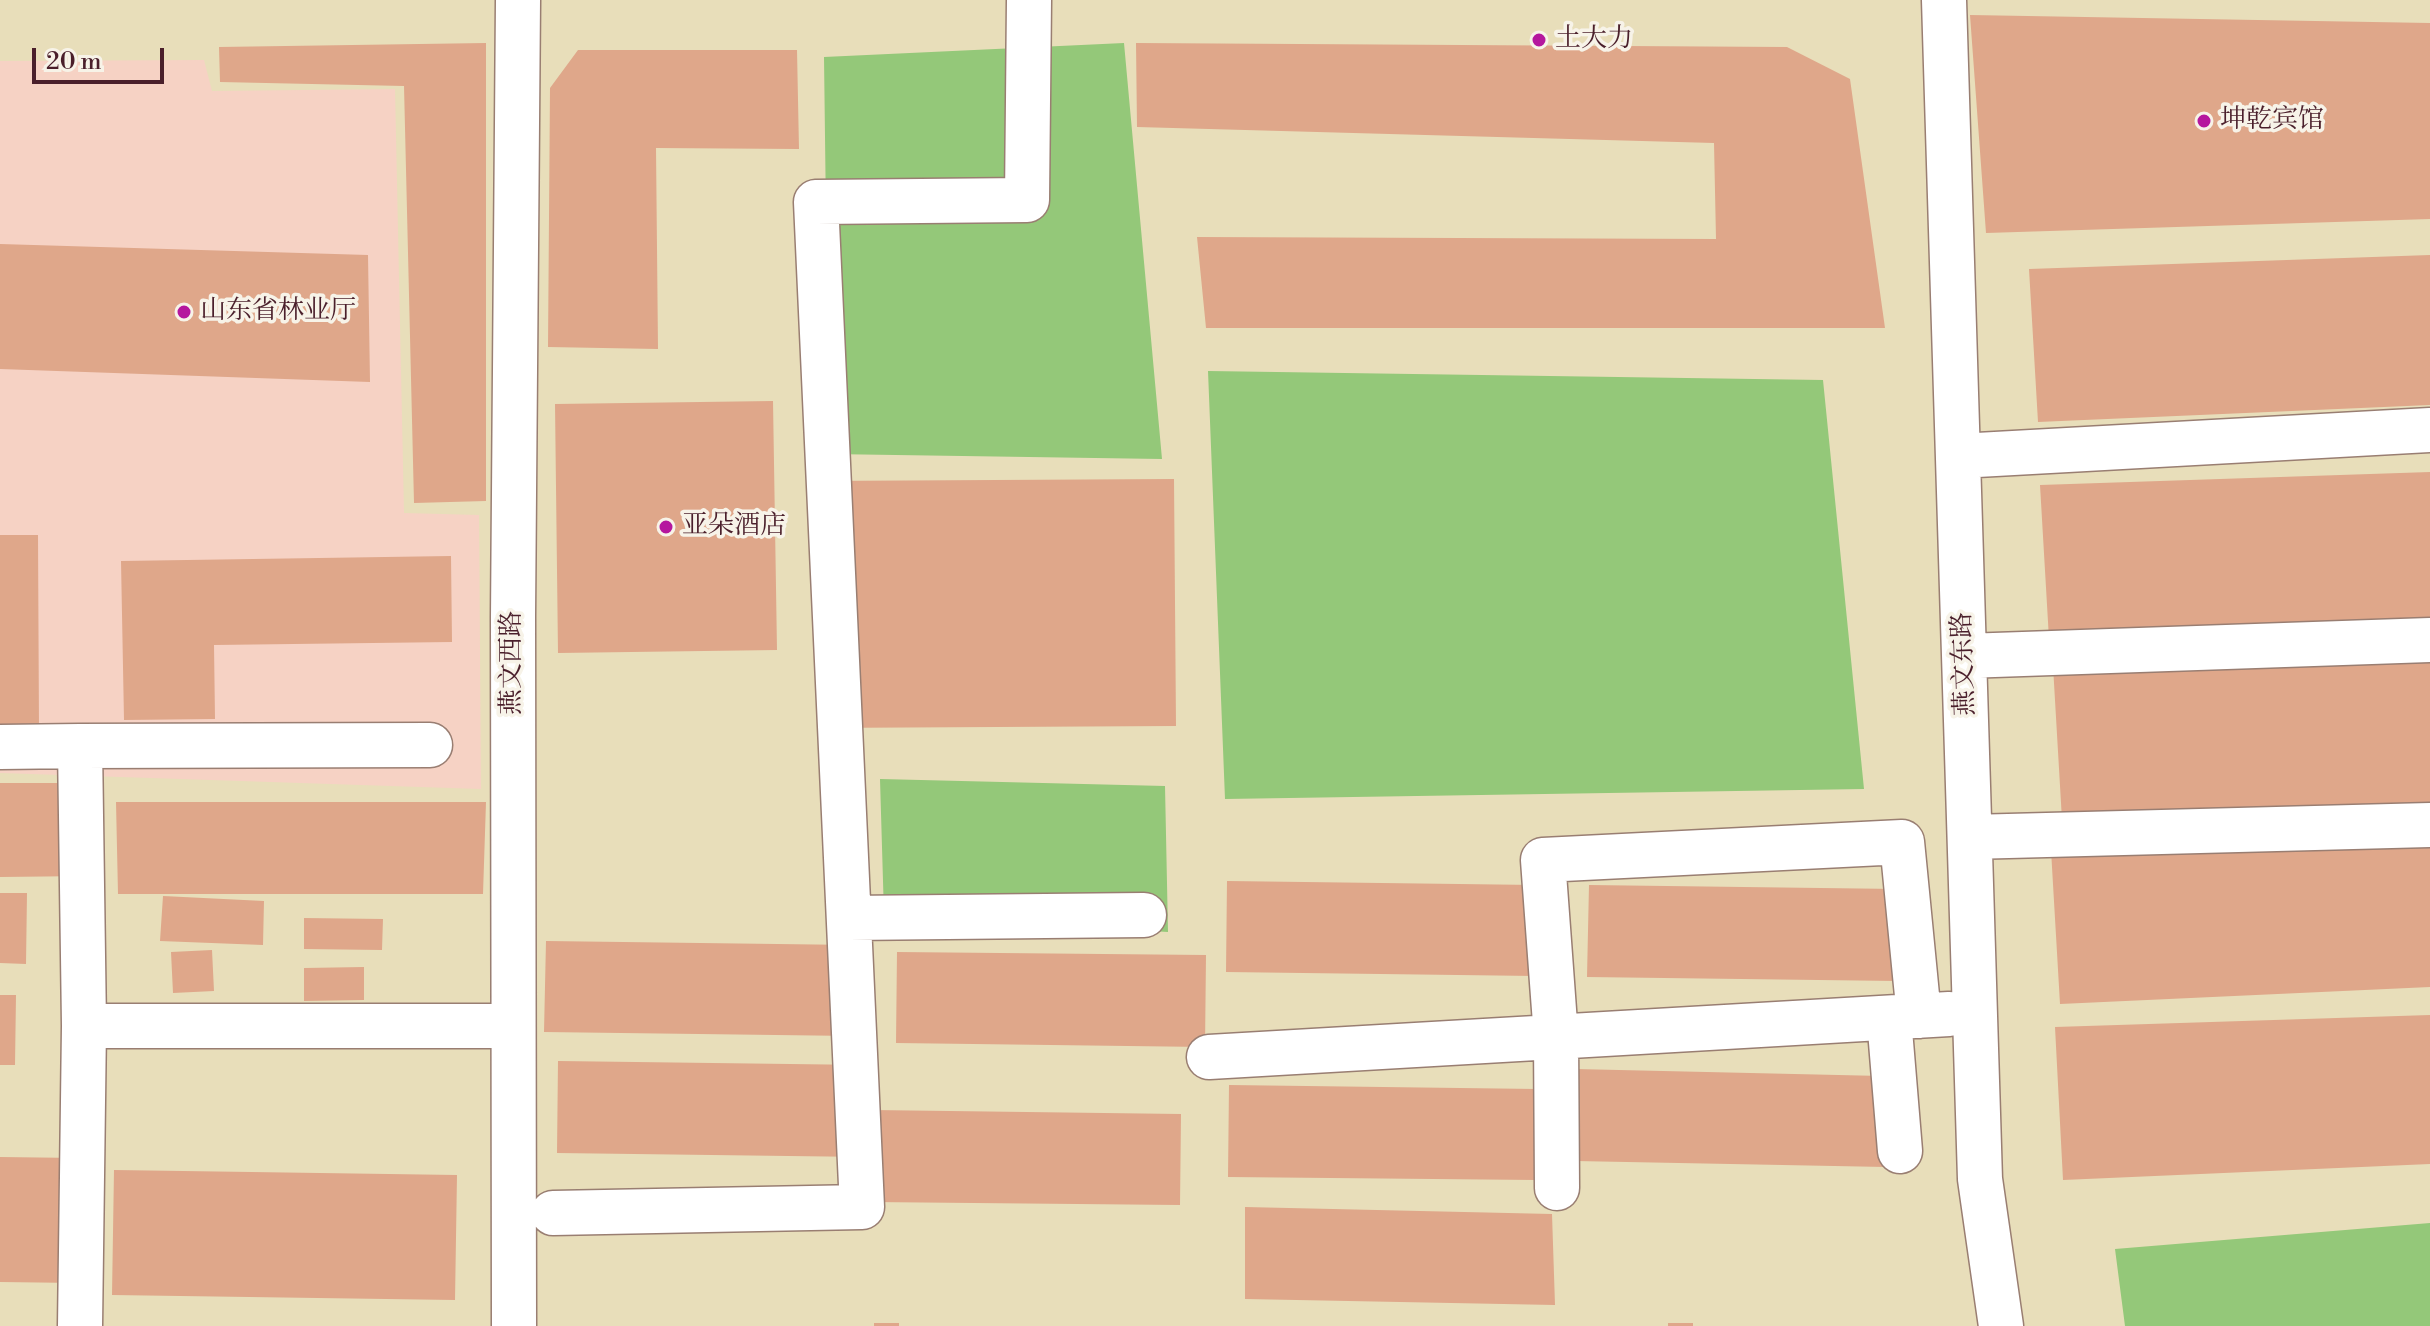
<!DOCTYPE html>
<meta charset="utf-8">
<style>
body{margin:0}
#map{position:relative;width:2430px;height:1326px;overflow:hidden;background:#e8deba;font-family:"Libre Bodoni",serif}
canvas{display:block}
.scale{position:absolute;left:32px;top:48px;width:132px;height:36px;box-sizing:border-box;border:4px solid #4a1f2b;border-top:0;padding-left:10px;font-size:24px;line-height:28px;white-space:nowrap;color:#4a1f2b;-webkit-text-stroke:6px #f7f3e8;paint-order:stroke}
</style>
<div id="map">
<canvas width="2430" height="1326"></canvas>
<div class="scale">20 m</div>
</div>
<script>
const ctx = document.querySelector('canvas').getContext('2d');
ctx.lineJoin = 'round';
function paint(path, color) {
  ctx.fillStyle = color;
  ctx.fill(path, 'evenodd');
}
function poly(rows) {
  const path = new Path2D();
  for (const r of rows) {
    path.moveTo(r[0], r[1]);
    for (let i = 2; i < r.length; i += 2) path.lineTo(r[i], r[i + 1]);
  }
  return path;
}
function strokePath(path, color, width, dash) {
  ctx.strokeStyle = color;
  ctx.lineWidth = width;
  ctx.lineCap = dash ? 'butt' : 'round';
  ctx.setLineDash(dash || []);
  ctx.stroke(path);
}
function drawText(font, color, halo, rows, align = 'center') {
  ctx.font = font + ' "Libre Bodoni","Noto Serif SC",serif';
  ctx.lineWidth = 7;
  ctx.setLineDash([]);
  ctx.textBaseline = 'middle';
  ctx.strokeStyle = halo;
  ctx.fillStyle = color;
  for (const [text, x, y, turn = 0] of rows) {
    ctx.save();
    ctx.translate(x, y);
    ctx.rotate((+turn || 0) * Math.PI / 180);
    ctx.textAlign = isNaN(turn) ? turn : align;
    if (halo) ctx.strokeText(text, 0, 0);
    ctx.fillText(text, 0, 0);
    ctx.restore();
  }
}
paint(poly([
 [204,60,212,91,395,89,404,513,479,515,481,789,0,773,0,61]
]), '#f6d2c4');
paint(poly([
 [1124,43,1162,459,829,454,824,57],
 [1208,371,1823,380,1864,789,1225,799],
 [880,779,1165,786,1168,932,884,915],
 [2430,1223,2430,1326,2125,1326,2115,1249]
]), '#94c879');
paint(poly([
 [1970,15,2430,23,2430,219,1986,233],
 [486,43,486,501,414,503,404,86,220,82,219,47],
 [1136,43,1787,47,1850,79,1885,328,1206,328,1197,237,1716,239,1714,143,1137,127],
 [578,50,797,50,799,149,656,148,658,349,548,347,550,88],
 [0,244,368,255,370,382,0,369],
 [2430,255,2430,405,2038,422,2029,269],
 [773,401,777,650,558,653,555,404],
 [2430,472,2430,622,2049,639,2040,485],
 [1174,479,1176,726,817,728,816,481],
 [0,535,38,535,39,731,0,731],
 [451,556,452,642,214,645,215,719,124,720,121,561],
 [2430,653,2430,803,2062,820,2053,666],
 [0,783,91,783,88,876,0,877],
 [116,802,486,802,483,894,118,894],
 [2430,837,2430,987,2060,1004,2051,850],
 [1227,881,1536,885,1535,976,1226,972],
 [1589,885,1898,889,1896,981,1587,977],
 [0,893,27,893,26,964,0,963],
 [163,896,264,901,263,945,160,941],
 [304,918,383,919,382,950,304,949],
 [546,941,854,945,853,1036,544,1032],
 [212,950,214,991,173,993,171,952],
 [897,952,1206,955,1205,1047,896,1043],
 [364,967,364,1000,304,1001,304,968],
 [0,995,16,995,15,1065,0,1065],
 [2430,1015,2430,1164,2063,1180,2055,1027],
 [558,1061,867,1065,866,1157,557,1153],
 [1575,1069,1882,1076,1886,1167,1575,1161],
 [1229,1085,1537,1089,1536,1180,1228,1177],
 [872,1110,1181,1114,1180,1205,871,1202],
 [0,1157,79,1158,77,1283,0,1282],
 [114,1170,457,1175,455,1300,112,1295],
 [1245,1207,1552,1214,1555,1305,1245,1299],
 [874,1323,899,1323,899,1326,874,1326],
 [1668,1323,1693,1323,1693,1326,1668,1326]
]), '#dfa78a');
const minor = poly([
 [1944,0,1980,1179,2001,1326],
 [1959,456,2430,430],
 [1965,656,2430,640],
 [430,745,80,746,84,1026,513,1026],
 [0,747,80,746],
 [1970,837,2430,825],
 [849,918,1144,915],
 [1889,1018,1900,1151],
 [1209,1057,1949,1014],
 [1557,1188,1556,1037,1543,860,1902,842,1919,1016],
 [553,1213,862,1207,816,202,1027,200,1029,0],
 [80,1326,84,1026],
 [514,1326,513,616,518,0]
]);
strokePath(minor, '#997e72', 47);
strokePath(minor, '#fff', 44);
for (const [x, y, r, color] of [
 [1539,40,8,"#b5179e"],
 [2204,121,8,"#b5179e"],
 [184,312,8,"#b5179e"],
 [666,527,8,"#b5179e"]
]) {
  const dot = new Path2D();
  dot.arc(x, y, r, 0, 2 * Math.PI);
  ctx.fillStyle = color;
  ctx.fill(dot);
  strokePath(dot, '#f7f3e8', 3);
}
drawText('26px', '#4a1f2b', '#f7f3e8', [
 ["土大力",1555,40],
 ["坤乾宾馆",2220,121],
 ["山东省林业厅",200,312],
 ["亚朵酒店",682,527]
], 'left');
drawText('26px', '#4a1f2b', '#f7f3e8', [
 ["燕文西路",513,663,-90],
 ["燕文东路",1965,664,-92]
]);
</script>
